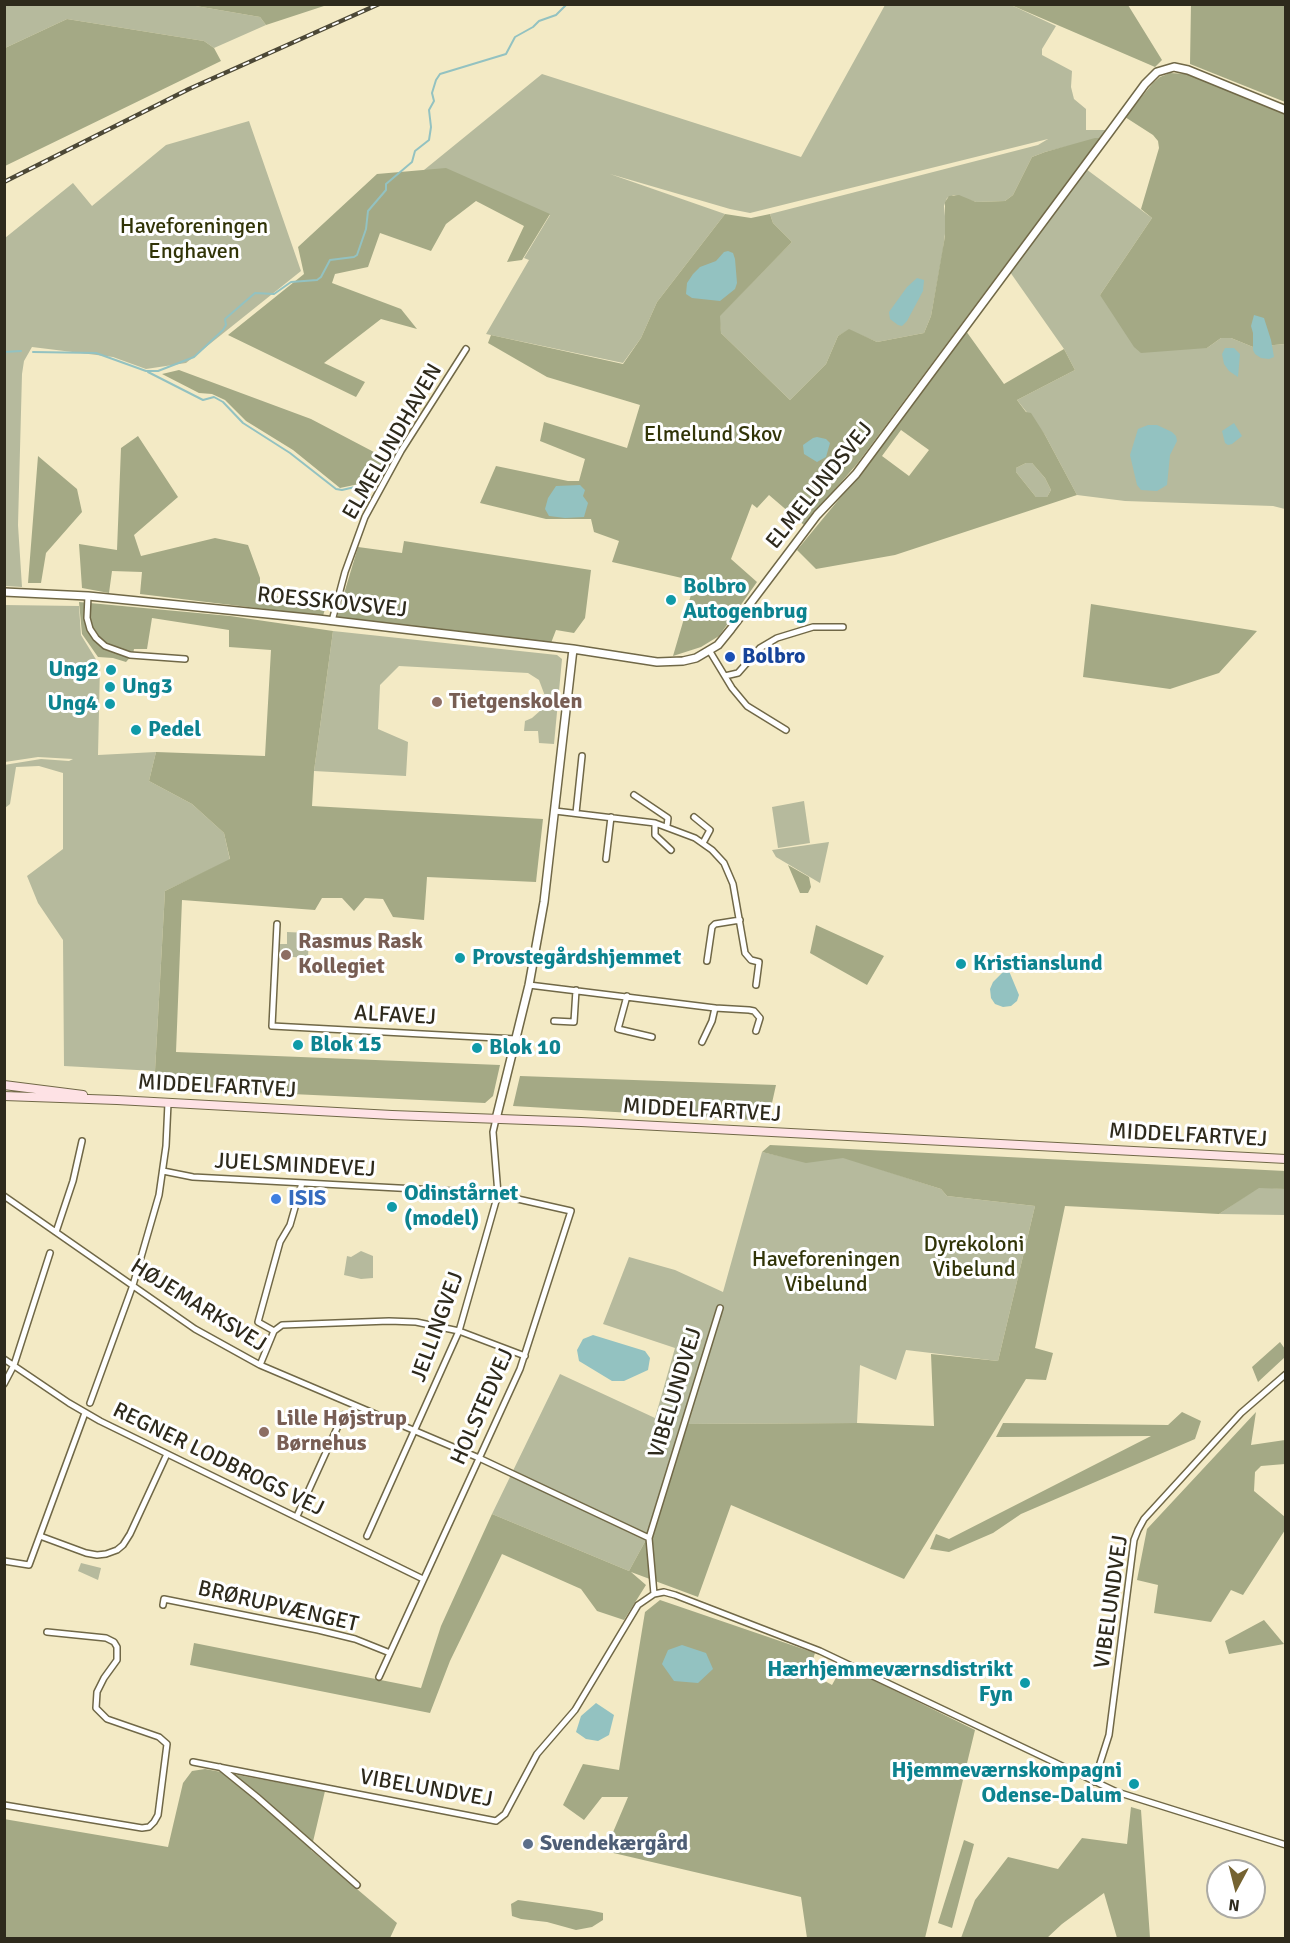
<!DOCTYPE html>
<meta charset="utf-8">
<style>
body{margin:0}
#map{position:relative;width:1290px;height:1943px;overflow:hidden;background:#f3eac5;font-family:Signika,sans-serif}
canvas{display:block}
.frame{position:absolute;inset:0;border:6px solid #2e2a1c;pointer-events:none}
.north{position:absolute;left:1206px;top:1859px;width:60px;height:60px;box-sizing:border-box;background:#fff;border:2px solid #abaaa4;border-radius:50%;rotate:187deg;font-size:16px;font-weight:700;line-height:24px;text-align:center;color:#2e2a1c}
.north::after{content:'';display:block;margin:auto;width:21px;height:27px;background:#756331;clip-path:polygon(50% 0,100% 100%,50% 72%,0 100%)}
</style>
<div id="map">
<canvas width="1290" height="1943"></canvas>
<div class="frame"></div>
<div class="north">N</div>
</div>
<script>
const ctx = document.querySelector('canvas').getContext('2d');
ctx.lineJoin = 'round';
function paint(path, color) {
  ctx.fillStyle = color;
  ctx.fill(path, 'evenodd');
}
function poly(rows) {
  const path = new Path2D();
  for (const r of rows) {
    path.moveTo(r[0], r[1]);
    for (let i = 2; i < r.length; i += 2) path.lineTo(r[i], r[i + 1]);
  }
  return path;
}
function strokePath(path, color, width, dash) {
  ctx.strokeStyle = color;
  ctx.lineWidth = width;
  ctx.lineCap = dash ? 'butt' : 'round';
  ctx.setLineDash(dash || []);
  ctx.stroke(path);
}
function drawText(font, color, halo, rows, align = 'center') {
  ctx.font = font + ' Signika,sans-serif';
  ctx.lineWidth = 6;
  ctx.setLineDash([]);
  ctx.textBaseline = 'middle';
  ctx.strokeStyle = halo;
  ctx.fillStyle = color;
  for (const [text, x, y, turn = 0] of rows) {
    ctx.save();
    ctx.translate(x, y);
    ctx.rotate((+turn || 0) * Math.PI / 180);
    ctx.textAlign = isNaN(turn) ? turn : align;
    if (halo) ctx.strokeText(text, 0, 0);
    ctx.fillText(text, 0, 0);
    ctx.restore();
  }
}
paint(poly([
 [4,5,190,5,260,17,266,25,214,48,204,41,67,19,5,48],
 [885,5,1011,5,1056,26,1042,49,1042,55,1072,71,1071,87,1074,99,1086,109,1086,130,1107,130,1100,138,1045,152,1032,157,1013,195,1005,201,976,202,954,195,947,198,944,206,946,226,943,250,931,316,924,333,877,342,849,330,838,336,826,364,790,400,721,333,719,316,792,242,773,223,770,214,1038,145,1048,139,750,213,730,209,610,174,725,214,657,302,641,338,623,363,486,334,529,260,524,258,550,215,424,170,542,74,801,157],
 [249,121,301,271,186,363,146,369,113,357,32,347,24,361,22,374,18,525,22,587,5,586,5,238,73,183,92,206,166,145],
 [1086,169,1152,218,1100,295,1207,348,1221,338,1231,338,1253,347,1285,344,1285,509,1273,506,1125,501,1077,495,1045,435,1017,400,1075,370,1064,349,1010,272],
 [1026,463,1032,463,1045,478,1051,490,1047,497,1036,497,1016,472,1016,468],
 [4,605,79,606,81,635,100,666,98,755,156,752,149,781,192,804,224,833,230,860,165,891,155,1071,64,1066,63,940,38,903,27,876,63,849,63,773,39,766,16,767,10,804,5,808,4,765,41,759,69,761,73,759,38,757,5,762],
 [333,631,557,655,562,659,554,744,539,743,538,731,524,731,525,721,532,718,541,710,545,696,539,680,528,673,399,666,380,685,378,729,408,742,406,776,314,771],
 [804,801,810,843,778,848,772,807],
 [829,842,820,883,776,857,772,850],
 [287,932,309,933,308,958,279,956,280,944,287,944],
 [762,1152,806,1162,843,1157,941,1189,947,1196,1035,1206,998,1361,906,1350,896,1380,860,1365,857,1423,685,1424,654,1525,629,1571,492,1514,560,1374,655,1418,675,1348,603,1324,629,1257,675,1270,723,1292],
 [1259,1187,1285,1189,1285,1215,1219,1214],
 [361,1251,373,1256,373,1278,361,1279,344,1275,347,1256,351,1257],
 [81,1563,101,1568,98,1580,78,1571]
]), '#b6ba9d');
paint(poly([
 [1191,4,1285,5,1285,102,1190,64],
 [190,5,327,5,266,25,260,17],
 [1011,5,1128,5,1162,60,1155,67],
 [67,19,204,41,214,48,221,61,5,166,5,48],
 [1170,73,1187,74,1285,114,1285,344,1253,347,1231,338,1221,338,1207,348,1141,353,1134,347,1100,295,1152,218,1141,209,1159,148,1158,141,1153,135,1125,117,1153,83,1160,77],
 [1095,138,1100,138,857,464,804,525,769,495,757,508,752,504,731,559,757,582,719,636,701,647,673,656,695,581,612,562,619,541,594,532,591,519,546,519,480,503,496,466,568,481,579,481,585,459,540,441,544,422,627,448,640,405,547,377,488,343,491,335,623,364,641,338,657,302,725,214,751,218,770,214,773,223,792,242,720,316,721,333,790,400,826,364,838,336,849,329,877,342,924,333,931,316,945,236,945,202,949,196,959,195,976,202,1005,201,1013,195,1032,157,1045,152],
 [446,168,550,214,522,260,507,262,524,226,476,201,446,224,431,251,380,233,368,267,335,274,332,283,401,309,417,329,381,319,324,363,365,382,356,397,228,335,304,274,298,247,377,174],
 [966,331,1004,384,1064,349,1075,370,1017,400,1026,412,1031,413,1045,435,1077,495,895,555,816,569,797,550,864,469],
 [901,430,929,450,909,476,882,456],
 [1026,463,1032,463,1045,478,1051,490,1047,497,1036,497,1016,472,1016,468],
 [179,370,311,419,391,461,378,480,340,488,293,450,246,421,225,400,212,394,199,393,162,374],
 [138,436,178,497,134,535,141,556,215,538,248,545,260,578,260,594,327,602,323,616,140,594,142,572,112,571,109,593,82,588,79,544,117,550,121,448],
 [38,456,77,489,82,512,46,553,41,583,28,583],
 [404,541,591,570,585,618,574,633,556,630,551,643,337,617,358,547,402,553],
 [79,602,230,616,333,631,314,771,312,806,543,819,536,882,427,877,424,920,393,917,383,899,365,898,354,911,342,898,322,898,315,910,182,900,176,1052,500,1065,493,1096,485,1103,163,1088,155,1071,165,891,230,859,224,833,192,804,149,781,156,752,265,756,271,650,229,647,229,630,152,618,147,649,134,649,133,654,126,662,113,658,98,657,82,634],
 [1091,604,1257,631,1219,673,1170,689,1083,677],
 [788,865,809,877,811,887,808,893,800,893],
 [816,925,884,956,867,985,810,953],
 [520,1076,776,1085,768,1121,513,1106],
 [770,1145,1285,1171,1285,1189,1259,1188,1219,1214,1065,1206,1035,1348,1053,1353,1046,1380,1026,1379,904,1579,731,1505,698,1597,631,1572,646,1585,624,1620,597,1611,581,1589,502,1554,450,1661,430,1713,190,1665,194,1643,421,1688,441,1626,492,1514,629,1571,654,1525,685,1424,857,1423,934,1426,931,1354,998,1361,1035,1206,947,1196,941,1189,843,1158,806,1163,762,1152],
 [1280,1342,1285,1349,1285,1357,1258,1382,1252,1367],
 [1182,1412,1201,1421,1195,1439,1021,1514,993,1533,949,1552,930,1549,936,1534,949,1539,1151,1436,996,1437,1003,1423,1168,1425],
 [1256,1412,1251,1445,1285,1440,1285,1464,1261,1466,1255,1472,1254,1491,1285,1517,1285,1530,1243,1595,1231,1590,1211,1622,1154,1613,1158,1585,1137,1580,1147,1529],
 [660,1600,815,1653,809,1672,832,1685,843,1665,975,1730,925,1938,807,1938,801,1897,605,1851,628,1797,602,1797,584,1820,563,1805,583,1764,619,1770,645,1612],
 [1264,1620,1284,1644,1229,1654,1225,1641],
 [205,1769,325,1791,311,1850,397,1923,390,1938,5,1938,4,1819,168,1847,183,1783,192,1771],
 [1131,1807,1141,1810,1150,1938,1117,1938,1104,1893,1062,1924,1047,1938,961,1938,975,1900,1008,1857,1058,1869,1082,1838,1127,1844],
 [964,1840,974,1844,952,1928,938,1923],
 [518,1900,589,1910,603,1913,603,1920,592,1927,576,1930,547,1922,521,1919,512,1916,511,1904]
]), '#a4a985');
paint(poly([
 [728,251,733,253,735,259,737,283,735,289,720,301,692,298,686,294,687,283,693,274,700,267,716,261,724,252],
 [917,278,924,280,923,291,907,321,902,326,898,325,890,319,889,312,907,287],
 [1254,315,1264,318,1271,340,1274,357,1269,359,1261,358,1255,354,1253,350,1253,333,1251,326],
 [1225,348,1234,348,1240,354,1238,377,1229,371,1224,364,1222,354],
 [1234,423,1242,436,1232,444,1228,445,1225,443,1222,431],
 [1148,425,1157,425,1172,432,1176,436,1177,441,1170,455,1167,485,1157,491,1141,490,1137,485,1130,455,1138,429],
 [817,437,826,439,830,443,826,457,817,462,804,454,803,445,813,438],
 [580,485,585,490,583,496,588,503,584,517,565,518,549,516,545,509,548,498,556,486],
 [1005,970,1009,971,1019,995,1017,1001,1011,1006,1003,1007,995,1004,991,998,990,989,993,982],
 [593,1335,645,1351,650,1358,648,1370,624,1381,612,1381,579,1361,577,1350,583,1339],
 [682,1645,706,1653,713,1669,698,1683,674,1681,662,1664,668,1650],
 [596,1703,614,1715,609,1735,598,1741,586,1739,576,1732,581,1716]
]), '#93c2c1');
strokePath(poly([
 [4,352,21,351],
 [33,352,96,353,146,371,158,371,194,357,223,330,226,325,225,319,255,293,274,294,291,282,317,280,321,277,330,260,354,257,357,255,366,229,368,211,386,190,386,184,412,162,415,151,429,140,431,127,429,110,434,101,432,93,436,80,440,74,506,54,515,37,533,27,539,21,556,15,567,4],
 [148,372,203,400,214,397,223,402,243,423,290,453,336,489,342,490,376,482]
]), '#93c2c1', 2);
const minor = poly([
 [88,596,87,618,90,629,96,638,105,646,130,655,185,659],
 [332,621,345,572,365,517,401,451,466,349],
 [709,650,732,688,747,706,786,730],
 [725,676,738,673,760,648,777,638,813,627,843,627],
 [634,795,668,818,667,826],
 [555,811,655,823,695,838,712,850,724,863,733,884,745,953,751,960,759,962,756,985],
 [576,813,582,756],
 [694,817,710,830,703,843],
 [655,823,655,835,671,850],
 [606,859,611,817],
 [277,924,272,1026,516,1039],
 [707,961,712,927,715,924,740,920],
 [529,985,715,1008,749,1010,754,1011,760,1018,756,1031],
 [627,996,618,1029,652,1037],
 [554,1021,574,1022,576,990],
 [702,1042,712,1021,715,1008],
 [163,1171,193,1177,491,1193,571,1211,520,1369,379,1677],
 [4,1196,195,1329,260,1365,479,1458,649,1538],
 [56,1232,73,1181,82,1141],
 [274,1331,258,1322,280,1242,290,1225,302,1183],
 [4,1359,69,1403,100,1421,423,1579],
 [260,1365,274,1331,282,1325,389,1321,416,1322,459,1331,525,1356],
 [4,1384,14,1365,50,1253],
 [90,1403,133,1285,159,1195,166,1146,168,1103],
 [297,1516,343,1415],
 [40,1536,86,1553,97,1555,106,1554,117,1550,123,1545,130,1534,167,1454],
 [367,1536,459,1331,498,1194,493,1132,496,1119],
 [4,1561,29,1565,85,1413],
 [654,1594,649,1538,720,1308],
 [163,1605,164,1599,318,1630,355,1639,390,1653],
 [193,1762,496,1821,505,1814,537,1754,575,1710,638,1605,654,1594,664,1592,675,1595,820,1651,1117,1792,1286,1845],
 [220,1767,257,1797,357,1885],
 [1094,1782,1109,1735,1134,1540,1138,1530,1144,1519,1241,1413,1286,1374],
 [4,1805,142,1828,149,1827,154,1822,158,1815,167,1744,159,1737,107,1719,96,1708,97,1692,104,1678,117,1660,117,1647,114,1642,106,1638,47,1632]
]);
const tertiary = poly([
 [4,592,88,596,318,619,573,649,657,662,683,661,696,658,718,645,731,629,817,515,856,474,1109,133,1145,84,1157,72,1174,67,1188,70,1286,110],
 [496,1119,529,985,544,902,573,649]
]);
const secondary = poly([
 [4,1085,83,1095],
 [4,1096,117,1100,392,1115,581,1122,1286,1159]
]);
strokePath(minor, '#706847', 8);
strokePath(tertiary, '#706847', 10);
strokePath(secondary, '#706847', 10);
strokePath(minor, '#fff', 5);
strokePath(tertiary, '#fff', 7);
strokePath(secondary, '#fee2e5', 8);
const rail = poly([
 [4,182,189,89,379,4]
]);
strokePath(rail, '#4c4836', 4.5);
strokePath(rail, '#fff', 2, [7]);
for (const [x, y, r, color] of [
 [671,600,6,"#0f9aa8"],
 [730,657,6,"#1a4fb4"],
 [111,670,6,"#0f9aa8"],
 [110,687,6,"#0f9aa8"],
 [437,702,6,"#8d6e63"],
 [110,704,6,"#0f9aa8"],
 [136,730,6,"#0f9aa8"],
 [286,955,6,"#8d6e63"],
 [460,958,6,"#0f9aa8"],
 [961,964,6,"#0f9aa8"],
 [298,1045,6,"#0f9aa8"],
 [477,1048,6,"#0f9aa8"],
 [276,1199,6,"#3f7fe0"],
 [392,1207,6,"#0f9aa8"],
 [264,1432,6,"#8d6e63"],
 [1025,1683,6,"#0f9aa8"],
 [1134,1784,6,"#0f9aa8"],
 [528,1844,6,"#5c6f8a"]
]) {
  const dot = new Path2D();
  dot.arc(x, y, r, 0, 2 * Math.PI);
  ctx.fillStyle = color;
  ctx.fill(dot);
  strokePath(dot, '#fff', 2);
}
drawText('22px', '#313407', '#fff', [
 ["Haveforeningen",194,227],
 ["Enghaven",194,252],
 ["Elmelund Skov",713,435],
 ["Dyrekoloni",974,1245],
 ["Vibelund",974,1270],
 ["Haveforeningen",826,1260],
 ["Vibelund",826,1285]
]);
drawText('22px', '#2e2a1c', '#fff', [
 ["ELMELUNDHAVEN",393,442,-60],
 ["ELMELUNDSVEJ",820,486,-51],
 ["ROESSKOVSVEJ",332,603,6],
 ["ALFAVEJ",395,1016,3],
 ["MIDDELFARTVEJ",217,1087,3],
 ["MIDDELFARTVEJ",702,1111,3],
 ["MIDDELFARTVEJ",1188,1136,3],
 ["JUELSMINDEVEJ",295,1166,3],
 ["HØJEMARKSVEJ",198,1306,32],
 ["JELLINGVEJ",438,1327,-70],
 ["VIBELUNDVEJ",676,1393,-73],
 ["HOLSTEDVEJ",483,1407,-66],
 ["REGNER LODBROGS VEJ",218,1460,26],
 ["VIBELUNDVEJ",1112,1602,-82],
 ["BRØRUPVÆNGET",278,1607,13],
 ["VIBELUNDVEJ",426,1789,10]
]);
drawText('bold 22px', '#0d838f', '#fff', [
 ["Bolbro",683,587],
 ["Autogenbrug",683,612],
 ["Ung2",99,670,"right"],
 ["Ung3",122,687],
 ["Ung4",98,704,"right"],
 ["Pedel",148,730],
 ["Provstegårdshjemmet",472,958],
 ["Kristianslund",973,964],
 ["Blok 15",310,1045],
 ["Blok 10",489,1048],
 ["Odinstårnet",404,1194],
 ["(model)",404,1219],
 ["Hærhjemmeværnsdistrikt",1013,1670,"right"],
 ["Fyn",1013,1695,"right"],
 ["Hjemmeværnskompagni",1122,1771,"right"],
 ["Odense-Dalum",1122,1796,"right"]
], 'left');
drawText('bold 22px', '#164399', '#fff', [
 ["Bolbro",742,657]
], 'left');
drawText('bold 22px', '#785e54', '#fff', [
 ["Tietgenskolen",449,702],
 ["Rasmus Rask",298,942],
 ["Kollegiet",298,967],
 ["Lille Højstrup",276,1419],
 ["Børnehus",276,1444]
], 'left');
drawText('bold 22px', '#366cbe', '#fff', [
 ["ISIS",288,1199]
], 'left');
drawText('bold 22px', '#4e5e75', '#fff', [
 ["Svendekærgård",540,1844]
], 'left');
</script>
